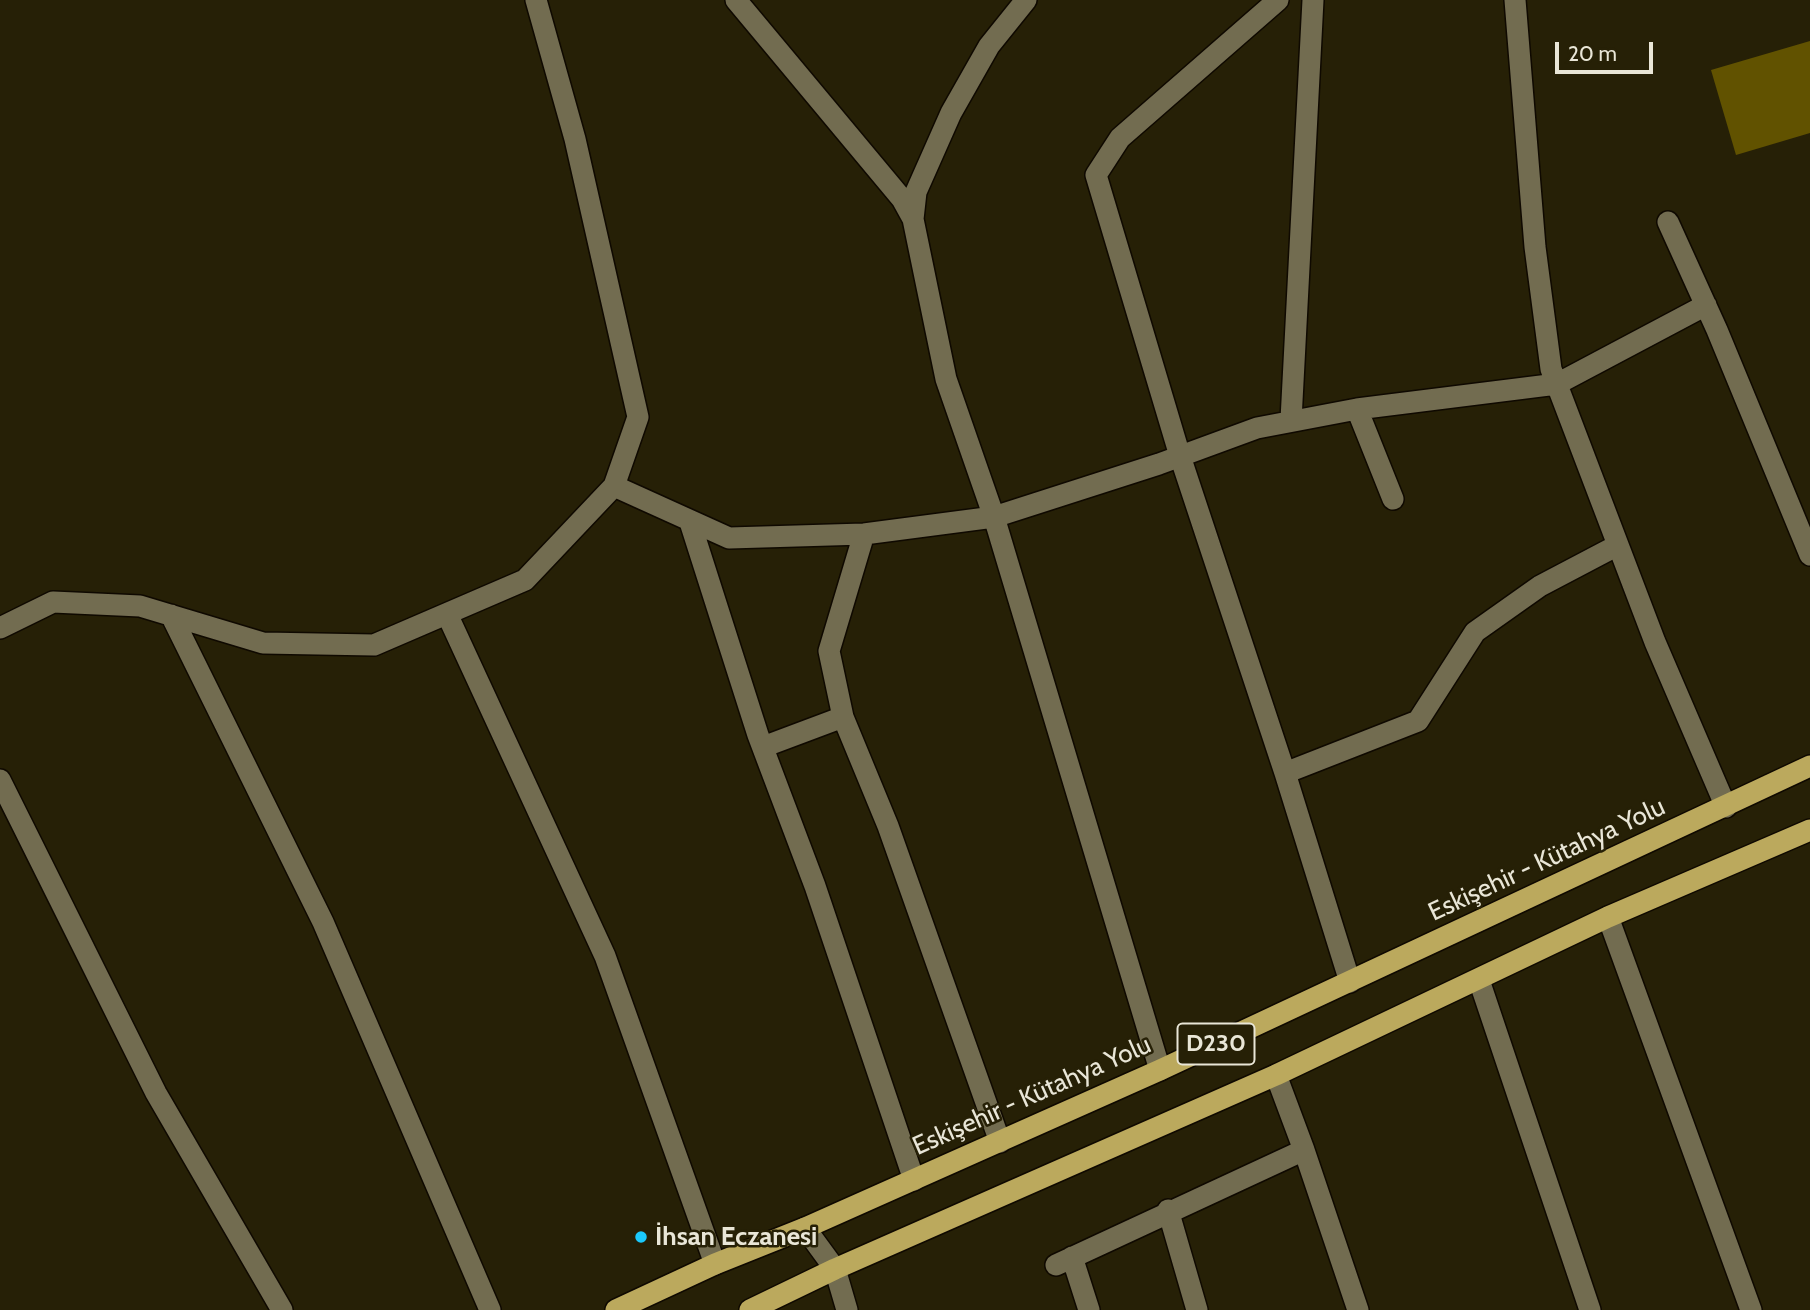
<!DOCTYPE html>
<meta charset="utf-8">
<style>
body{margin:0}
#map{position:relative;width:1810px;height:1310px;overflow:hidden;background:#262006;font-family:Cabin,sans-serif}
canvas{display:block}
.scale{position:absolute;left:1555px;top:42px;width:98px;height:32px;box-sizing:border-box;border:4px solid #e9e6d7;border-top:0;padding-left:9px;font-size:21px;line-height:24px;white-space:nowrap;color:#e9e6d7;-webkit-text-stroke:5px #262006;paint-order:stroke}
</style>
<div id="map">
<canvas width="1810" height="1310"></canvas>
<div class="scale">20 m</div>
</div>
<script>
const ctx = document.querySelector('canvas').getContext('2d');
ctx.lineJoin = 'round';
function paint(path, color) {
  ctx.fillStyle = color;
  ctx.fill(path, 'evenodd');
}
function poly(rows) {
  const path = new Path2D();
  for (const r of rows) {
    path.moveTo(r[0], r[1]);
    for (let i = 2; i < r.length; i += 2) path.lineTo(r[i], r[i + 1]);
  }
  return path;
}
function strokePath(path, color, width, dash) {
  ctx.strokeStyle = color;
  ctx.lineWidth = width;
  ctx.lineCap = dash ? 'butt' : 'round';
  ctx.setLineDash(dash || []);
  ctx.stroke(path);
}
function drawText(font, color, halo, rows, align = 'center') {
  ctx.font = font + ' Cabin,sans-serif';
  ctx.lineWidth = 5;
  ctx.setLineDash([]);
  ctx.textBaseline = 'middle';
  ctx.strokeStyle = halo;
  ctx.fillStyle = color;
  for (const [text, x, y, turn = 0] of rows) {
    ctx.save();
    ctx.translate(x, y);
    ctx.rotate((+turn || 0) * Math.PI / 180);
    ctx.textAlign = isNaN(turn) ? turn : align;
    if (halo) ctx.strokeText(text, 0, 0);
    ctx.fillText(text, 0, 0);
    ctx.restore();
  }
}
paint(poly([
 [1810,41,1810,133,1736,155,1711,70]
]), '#615200');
const minor = poly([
 [736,0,902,199,913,219,946,379,994,517,1160,1070],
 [1278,0,1120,138,1096,175,1180,456,1285,773,1350,982],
 [1515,0,1535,247,1551,369,1655,642,1726,807],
 [913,219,916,192,951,113,989,46,1026,0],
 [1668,222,1717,330,1810,555],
 [1357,409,1393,499],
 [1291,420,1313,0],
 [614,486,729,538,864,534,994,517,1159,464,1257,428,1357,409,1557,384,1706,305],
 [690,522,758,735,815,886,914,1180],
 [447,614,605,956,715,1264],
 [171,615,323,922,490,1310],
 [0,628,53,602,140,606,263,643,374,645,525,580,614,486,638,417,575,139,536,0],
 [843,717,829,651,864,534],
 [763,747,843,717,888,826,1000,1142],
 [1285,773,1418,721,1475,632,1540,586,1618,545],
 [0,780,156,1093,282,1310],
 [1608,917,1751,1310],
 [1479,980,1590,1310],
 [1304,1150,1358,1310],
 [1168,1210,1197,1310],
 [805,1228,835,1269,847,1310],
 [1072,1257,1089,1310],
 [1056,1265,1304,1150,1276,1075]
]);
const highway = poly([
 [616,1310,715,1264,805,1228,1160,1070,1810,766],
 [750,1310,835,1269,1276,1075,1608,917,1810,830]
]);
strokePath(minor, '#0f0900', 24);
strokePath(highway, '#0f0900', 24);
strokePath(minor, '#726c50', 21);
strokePath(highway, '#bba95d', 21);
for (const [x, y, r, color] of [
 [641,1237,7,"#1bc9fc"]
]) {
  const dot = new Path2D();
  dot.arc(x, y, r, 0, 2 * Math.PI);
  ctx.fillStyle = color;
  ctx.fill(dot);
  strokePath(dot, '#262006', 2.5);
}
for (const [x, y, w] of [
 [1216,1044,77]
]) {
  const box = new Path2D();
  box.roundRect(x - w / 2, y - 20.5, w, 41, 5);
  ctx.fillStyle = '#262006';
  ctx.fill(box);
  strokePath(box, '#e9e6d7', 2);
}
drawText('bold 24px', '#e9e6d7', null, [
 ["D230",1216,1044]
]);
drawText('26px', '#e9e6d7', '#262006', [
 ["Eskişehir - Kütahya Yolu",1547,860,-25],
 ["Eskişehir - Kütahya Yolu",1032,1096,-24]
]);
drawText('bold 26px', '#e9e6d7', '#262006', [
 ["İhsan Eczanesi",655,1237]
], 'left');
</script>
